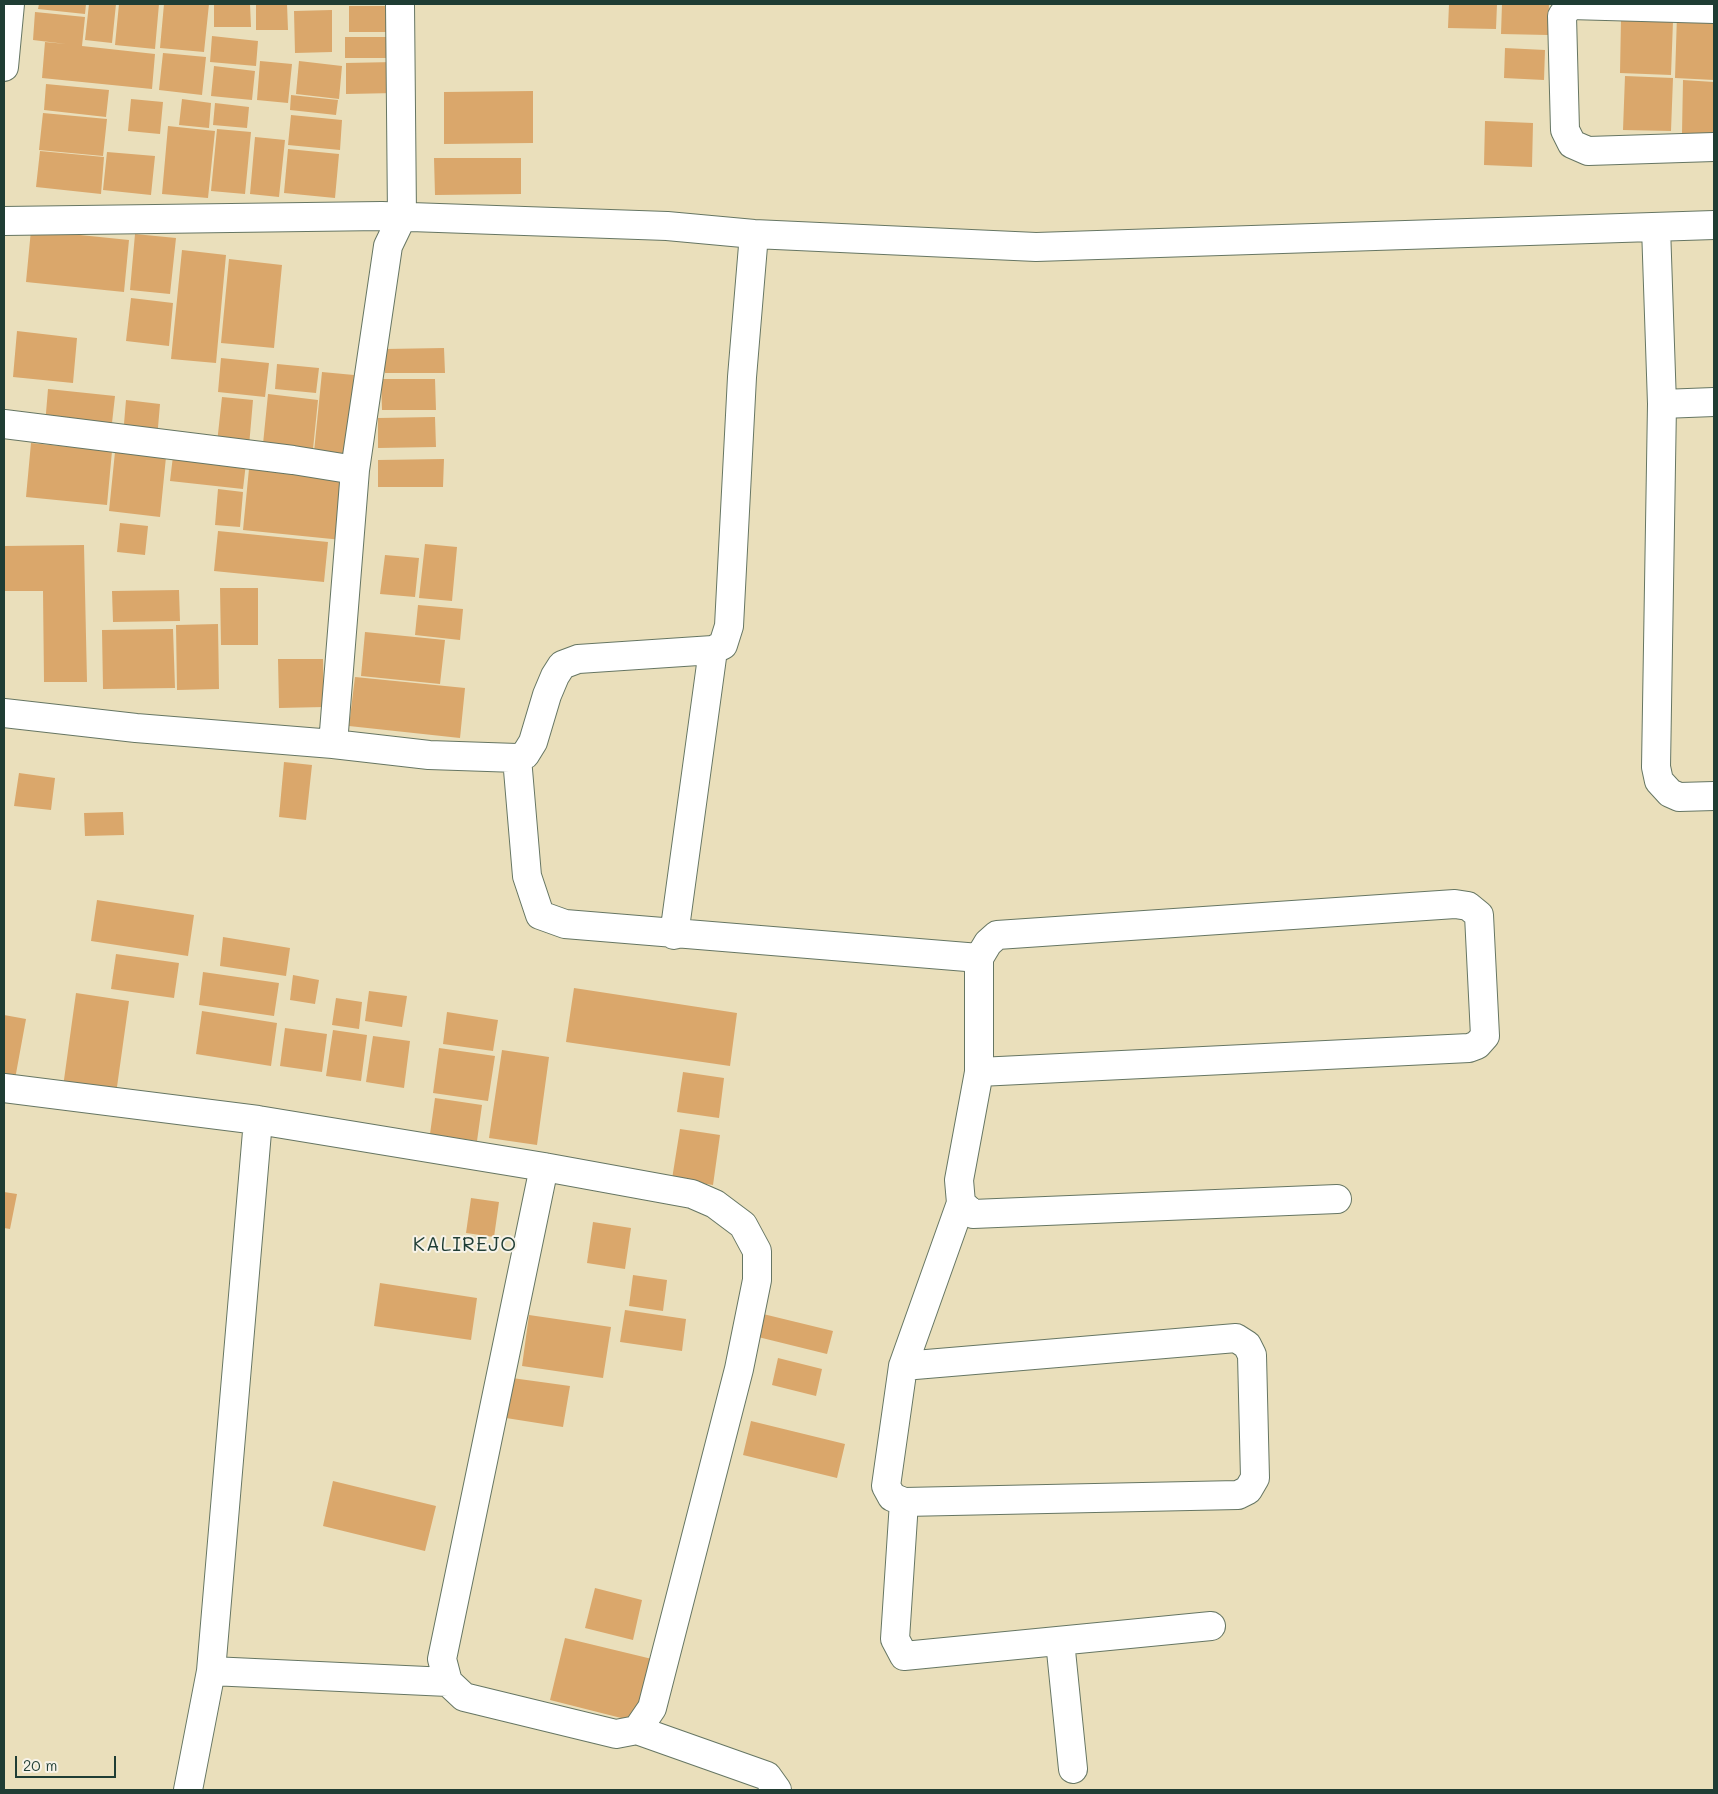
<!DOCTYPE html>
<style>
body{margin:0}
#map{position:relative;width:1718px;height:1794px;overflow:hidden;background:#eadfbb;font-family:Mali,sans-serif}
canvas{display:block}
.frame{position:absolute;inset:0;border:5px solid #1f3d34;pointer-events:none}
.scale{position:absolute;left:15px;top:1756px;width:101px;height:22px;box-sizing:border-box;border:2px solid #1f3d34;border-top:0;padding-left:6px;font-size:15px;line-height:18px;white-space:nowrap;color:#1f3d34;-webkit-text-stroke:4px #f7f3e8;paint-order:stroke}
</style>
<div id="map">
<canvas width="1718" height="1794"></canvas>
<div class="frame"></div>
<div class="scale">20 m</div>
</div>
<script>
const ctx = document.querySelector('canvas').getContext('2d');
ctx.lineJoin = 'round';
function paint(path, color) {
  ctx.fillStyle = color;
  ctx.fill(path, 'evenodd');
}
function poly(rows) {
  const path = new Path2D();
  for (const r of rows) {
    path.moveTo(r[0], r[1]);
    for (let i = 2; i < r.length; i += 2) path.lineTo(r[i], r[i + 1]);
  }
  return path;
}
function strokePath(path, color, width, dash) {
  ctx.strokeStyle = color;
  ctx.lineWidth = width;
  ctx.lineCap = dash ? 'butt' : 'round';
  ctx.setLineDash(dash || []);
  ctx.stroke(path);
}
function drawText(font, color, halo, rows, align = 'center') {
  ctx.font = font + ' Mali,sans-serif';
  ctx.lineWidth = 4;
  ctx.setLineDash([]);
  ctx.textBaseline = 'middle';
  ctx.strokeStyle = halo;
  ctx.fillStyle = color;
  for (const [text, x, y, turn = 0] of rows) {
    ctx.save();
    ctx.translate(x, y);
    ctx.rotate((+turn || 0) * Math.PI / 180);
    ctx.textAlign = isNaN(turn) ? turn : align;
    if (halo) ctx.strokeText(text, 0, 0);
    ctx.fillText(text, 0, 0);
    ctx.restore();
  }
}
paint(poly([
 [39,4,86,4,85,14,38,9],
 [89,4,116,4,112,43,85,40],
 [119,4,159,4,155,49,115,45],
 [164,4,209,4,204,52,160,48],
 [214,4,250,4,251,27,214,27],
 [256,4,287,4,288,30,256,30],
 [1449,4,1497,4,1496,29,1448,28],
 [1502,4,1549,4,1548,35,1501,34],
 [349,6,395,6,396,32,349,32],
 [332,10,332,52,295,53,294,11],
 [35,12,85,17,82,46,155,54,152,89,42,78,45,42,66,44,33,40],
 [1677,15,1714,17,1714,80,1675,78],
 [1621,19,1673,21,1671,75,1620,73],
 [212,36,258,41,256,66,210,62],
 [345,37,390,37,390,58,345,58],
 [1505,48,1545,50,1544,80,1504,78],
 [163,53,206,57,202,95,159,90],
 [260,61,292,64,288,103,257,100],
 [299,61,342,66,339,99,296,94],
 [394,62,395,93,346,94,346,63],
 [214,66,255,71,252,100,211,96],
 [1625,76,1673,78,1671,131,1623,130],
 [1683,80,1714,82,1714,134,1682,133],
 [46,84,109,90,106,117,44,110],
 [533,91,533,143,444,144,444,92],
 [291,95,338,100,336,115,290,110],
 [131,99,163,102,160,134,128,131],
 [182,99,211,103,209,128,179,125],
 [215,103,249,107,247,128,213,125],
 [43,113,107,119,103,156,39,150],
 [291,115,342,120,340,150,288,145],
 [1485,121,1533,123,1532,167,1484,165],
 [168,126,215,131,208,198,162,194],
 [217,129,251,132,245,194,211,191],
 [255,137,285,140,279,197,250,194],
 [288,149,339,154,335,198,284,193],
 [40,151,104,157,101,194,36,187],
 [107,152,155,156,151,195,103,190],
 [434,158,521,158,521,194,435,195],
 [31,230,129,240,124,292,26,282],
 [135,234,176,238,170,294,130,290],
 [182,250,226,255,216,363,171,359],
 [229,259,282,265,274,348,221,343],
 [131,298,173,303,169,346,126,341],
 [17,331,77,338,73,383,13,377],
 [444,348,445,373,385,373,385,349],
 [221,358,269,363,265,397,218,392],
 [277,364,319,368,316,393,275,389],
 [322,372,354,375,346,456,314,452],
 [381,379,435,379,436,410,382,410],
 [48,389,115,396,111,432,45,425],
 [268,394,318,400,313,449,263,444],
 [222,397,253,400,249,446,217,443],
 [126,400,160,404,157,439,123,436],
 [435,417,436,447,378,448,378,418],
 [31,443,112,451,107,505,26,497],
 [115,452,166,457,160,517,109,511],
 [173,456,246,463,243,489,170,481],
 [444,459,443,487,378,487,378,460],
 [249,469,348,479,342,540,243,530],
 [218,489,243,492,240,527,215,525],
 [120,523,148,526,145,555,117,552],
 [218,531,328,542,324,582,214,571],
 [425,544,457,547,452,601,419,598],
 [84,545,87,682,44,682,43,591,4,591,4,546],
 [385,555,419,558,415,597,380,594],
 [220,588,258,588,258,645,221,645],
 [179,590,180,621,113,622,112,591],
 [418,605,463,609,460,640,415,635],
 [218,624,219,689,177,690,176,625],
 [173,629,175,688,103,689,102,630],
 [365,632,445,640,440,684,361,676],
 [278,659,323,659,324,707,279,708],
 [355,677,465,688,460,738,349,726],
 [284,762,312,765,306,820,279,817],
 [19,773,55,778,51,810,14,806],
 [123,812,124,835,85,836,84,813],
 [97,900,194,915,188,956,91,941],
 [223,937,290,948,286,976,220,966],
 [116,954,179,963,174,998,111,989],
 [203,972,279,983,274,1016,199,1005],
 [293,975,319,980,315,1004,290,1000],
 [574,988,737,1013,730,1066,566,1042],
 [369,991,407,996,402,1027,365,1021],
 [76,993,129,1001,116,1094,63,1087],
 [336,998,362,1002,359,1029,332,1025],
 [202,1011,277,1023,271,1066,196,1054],
 [447,1012,498,1020,493,1051,443,1044],
 [4,1015,26,1019,15,1079,4,1077],
 [285,1028,327,1034,322,1072,280,1066],
 [333,1030,367,1035,361,1081,326,1076],
 [373,1036,410,1041,404,1088,366,1082],
 [439,1048,495,1056,488,1101,433,1093],
 [502,1050,549,1057,537,1145,489,1138],
 [683,1072,724,1078,719,1118,677,1112],
 [435,1098,482,1105,477,1141,430,1134],
 [680,1129,720,1135,713,1185,672,1179],
 [4,1192,17,1194,10,1229,4,1228],
 [471,1198,499,1202,494,1237,466,1233],
 [593,1222,631,1228,625,1269,587,1263],
 [633,1275,667,1280,663,1311,629,1306],
 [380,1283,477,1298,471,1340,374,1326],
 [625,1310,686,1319,682,1351,620,1342],
 [759,1313,833,1331,827,1354,754,1336],
 [529,1315,611,1327,603,1378,522,1366],
 [778,1358,822,1369,816,1396,772,1385],
 [512,1378,570,1386,563,1427,506,1418],
 [751,1421,845,1444,837,1478,743,1455],
 [333,1481,436,1506,425,1551,323,1526],
 [595,1588,642,1600,633,1640,585,1628],
 [565,1638,652,1659,637,1722,550,1700]
]), '#daa76b');
const minor = poly([
 [1714,9,1570,5,1562,16,1565,130,1572,144,1588,151,1714,147],
 [4,67,10,4],
 [4,221,382,216,667,226,754,234,1036,247,1714,225],
 [1656,227,1662,404,1656,767,1659,781,1670,793,1679,797,1714,796],
 [1662,404,1714,402],
 [4,424,293,460,355,470],
 [4,713,136,728,333,744,429,755,517,758,525,755,533,742,547,695,555,676,562,665,578,659,713,650,723,645,729,626,742,377,754,234],
 [333,744,355,470,388,246,402,217,400,4],
 [517,758,527,876,540,915,565,924,979,958,979,1072,959,1180,961,1203,973,1214,1337,1199],
 [674,935,713,650],
 [979,1072,1469,1048,1477,1045,1485,1036,1479,915,1468,906,1455,904,997,935,988,943,979,958],
 [4,1088,258,1120,544,1167,692,1194,715,1204,743,1225,757,1251,757,1280,739,1369,652,1708,637,1730],
 [544,1167,442,1659,448,1682,464,1697,616,1734,637,1730,767,1776,777,1790],
 [903,1366,1236,1338,1247,1345,1252,1355,1255,1478,1248,1490,1238,1495,904,1502,892,1497,886,1486,903,1366,961,1203],
 [904,1502,895,1639,904,1656,1211,1626],
 [1060,1641,1073,1769],
 [211,1671,448,1682],
 [188,1790,211,1671,258,1120]
]);
strokePath(minor, '#667663', 30);
strokePath(minor, '#fff', 28);
ctx.letterSpacing = '1px';
drawText('20px', '#1f3d34', '#f7f3e8', [
 ["KALIREJO",465,1245]
]);
ctx.letterSpacing = '0px';
</script>
